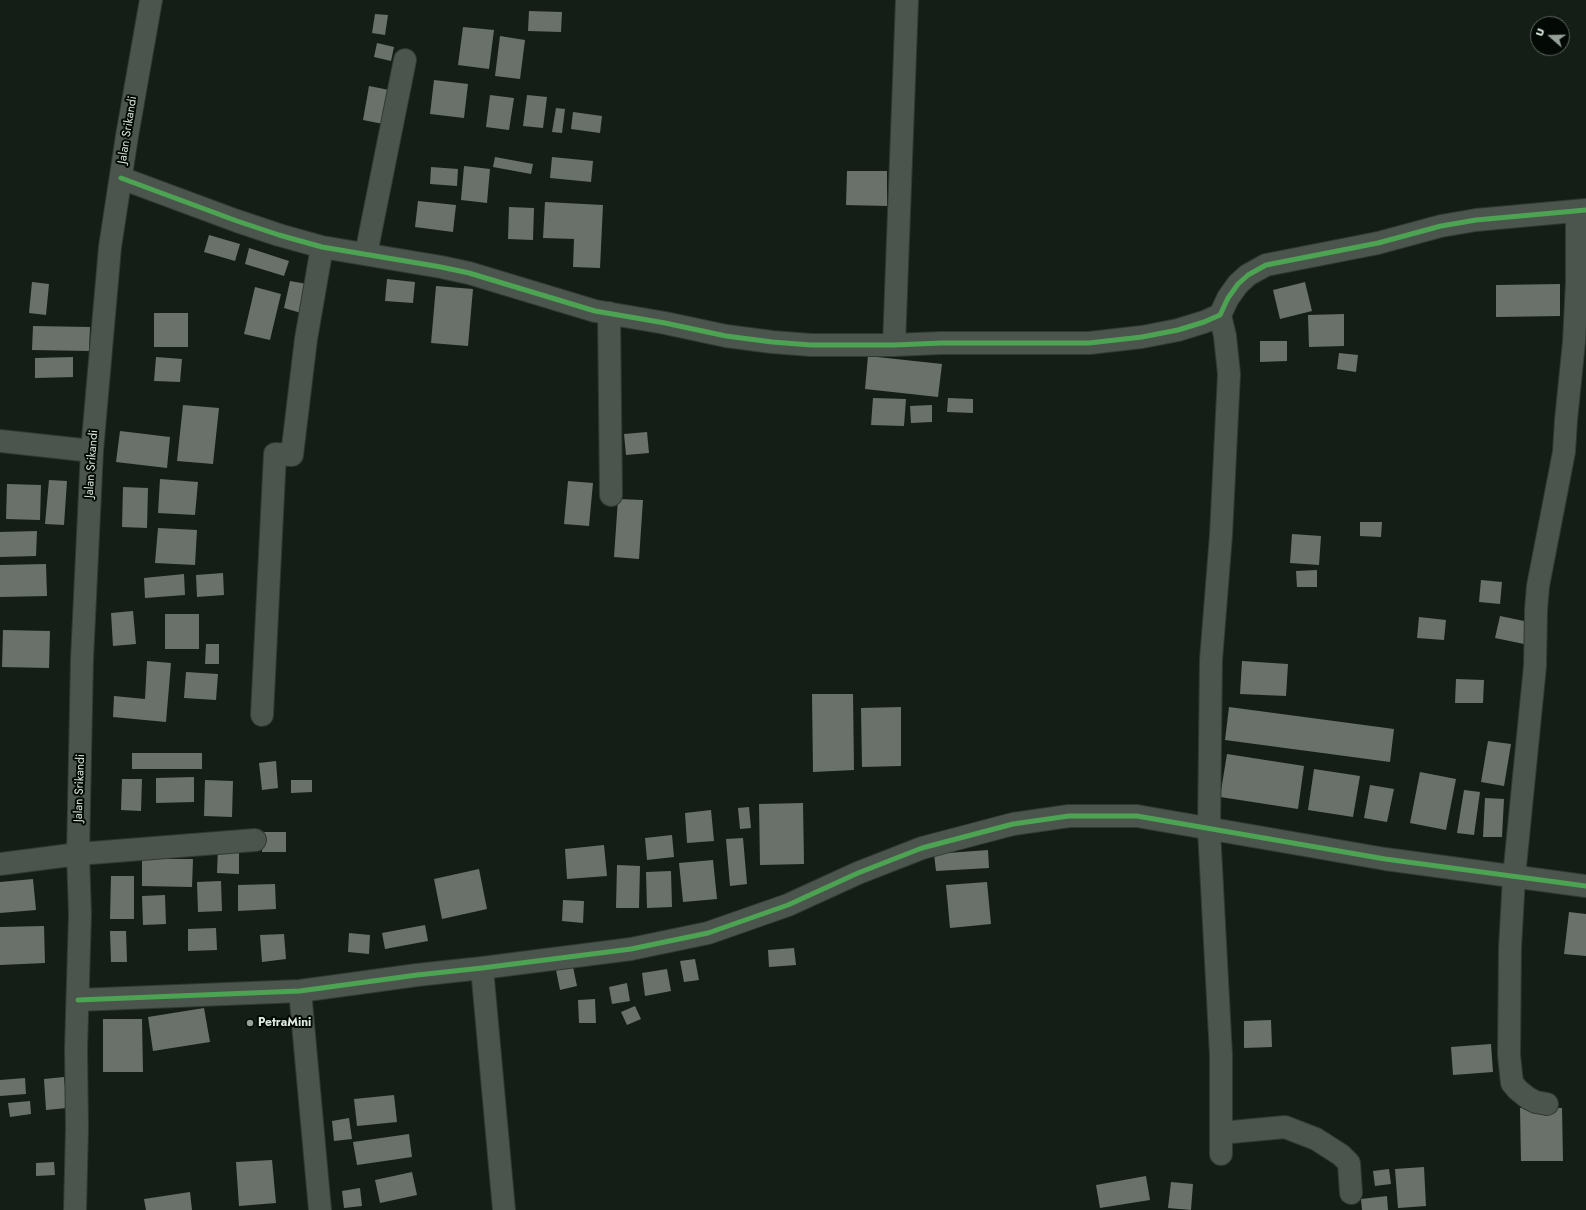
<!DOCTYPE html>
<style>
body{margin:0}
#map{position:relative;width:1586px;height:1210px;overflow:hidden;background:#141e17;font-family:Jost,sans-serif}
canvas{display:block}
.north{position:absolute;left:1530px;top:16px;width:40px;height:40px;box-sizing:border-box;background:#030a05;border:1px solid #5a635c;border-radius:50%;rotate:290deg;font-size:11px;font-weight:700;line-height:16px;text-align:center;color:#dce9df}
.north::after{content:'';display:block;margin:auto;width:14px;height:18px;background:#96a299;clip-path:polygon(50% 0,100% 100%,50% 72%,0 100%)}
</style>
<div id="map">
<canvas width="1586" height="1210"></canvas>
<div class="north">U</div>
</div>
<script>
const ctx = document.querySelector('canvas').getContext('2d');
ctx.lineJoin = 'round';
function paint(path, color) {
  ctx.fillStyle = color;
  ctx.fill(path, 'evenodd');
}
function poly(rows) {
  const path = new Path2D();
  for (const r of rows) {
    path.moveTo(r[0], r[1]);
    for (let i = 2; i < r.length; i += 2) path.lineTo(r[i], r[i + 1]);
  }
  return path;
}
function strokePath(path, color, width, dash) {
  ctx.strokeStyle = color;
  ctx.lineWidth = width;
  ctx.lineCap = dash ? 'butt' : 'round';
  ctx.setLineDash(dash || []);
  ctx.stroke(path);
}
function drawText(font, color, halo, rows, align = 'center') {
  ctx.font = font + ' Jost,sans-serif';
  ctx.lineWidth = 4;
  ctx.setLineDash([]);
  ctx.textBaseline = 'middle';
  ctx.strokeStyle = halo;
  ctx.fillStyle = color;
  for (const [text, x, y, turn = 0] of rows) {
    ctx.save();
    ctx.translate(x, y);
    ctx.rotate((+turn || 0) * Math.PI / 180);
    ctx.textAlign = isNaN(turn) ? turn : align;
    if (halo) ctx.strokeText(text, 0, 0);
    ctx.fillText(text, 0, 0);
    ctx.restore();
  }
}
paint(poly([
 [529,11,562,12,561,32,528,31],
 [375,14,388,15,385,35,372,33],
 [463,27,494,30,489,69,458,65],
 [500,36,525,40,520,79,495,76],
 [377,43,394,47,391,61,374,57],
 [434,80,468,84,464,118,430,114],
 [369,86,389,90,383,124,363,120],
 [490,95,514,98,509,130,486,127],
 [527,95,547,97,543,128,523,126],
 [556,108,565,109,562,133,552,132],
 [573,112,602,116,600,133,571,129],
 [495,157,533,164,531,174,493,167],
 [552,157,593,161,591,182,550,178],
 [464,166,490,169,487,203,461,200],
 [431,167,458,169,457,186,430,184],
 [847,171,887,171,887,206,846,205],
 [418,201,456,205,453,232,415,227],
 [545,202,603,205,600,268,573,267,574,239,543,238],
 [509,207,534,208,533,240,508,239],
 [209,235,240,244,235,261,204,252],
 [249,248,289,261,284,276,245,264],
 [387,279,415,282,413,303,385,301],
 [290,281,307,284,301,313,284,308],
 [32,282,49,284,46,315,29,313],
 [1305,282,1312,311,1280,319,1273,290],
 [1560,284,1560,316,1496,317,1496,285],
 [436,286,473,289,468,346,431,343],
 [255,287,281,294,270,340,244,334],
 [154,313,188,313,188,347,154,347],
 [1344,314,1344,346,1309,347,1308,315],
 [33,326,90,327,89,351,32,350],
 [1260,341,1287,341,1287,361,1260,362],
 [1339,353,1358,355,1356,372,1337,369],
 [868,356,942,364,938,397,865,389],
 [73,357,73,377,35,378,35,358],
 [156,357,182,359,180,382,154,381],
 [873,398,906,399,904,426,871,425],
 [948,398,973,399,973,413,947,412],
 [183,405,219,408,213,464,177,461],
 [932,405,932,422,911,423,910,406],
 [120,431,170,437,167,468,116,462],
 [647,432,649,453,626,455,624,434],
 [160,479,198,482,195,515,158,513],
 [49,480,67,481,64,525,45,524],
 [568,481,593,483,589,526,564,524],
 [7,484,41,485,40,520,6,519],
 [123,487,148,488,147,528,122,527],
 [618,499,643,500,639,559,614,557],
 [1360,522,1382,522,1381,537,1360,536],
 [158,528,197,530,195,565,155,563],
 [37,531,36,556,0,557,0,532],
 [1292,534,1321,536,1319,565,1290,563],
 [46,564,47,596,0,597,0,565],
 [1317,570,1317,587,1297,587,1296,571],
 [223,573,224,595,197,597,196,575],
 [184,574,185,595,145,598,144,578],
 [1481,580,1502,582,1500,604,1479,602],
 [133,611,136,644,113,646,111,613],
 [165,614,199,614,199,649,165,649],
 [1500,616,1529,622,1524,644,1495,638],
 [1419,617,1446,620,1444,640,1417,638],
 [3,630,50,631,49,668,2,667],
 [206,644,219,644,219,664,205,664],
 [147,661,171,663,166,722,113,717,114,696,145,699],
 [1242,661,1288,664,1286,696,1240,694],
 [186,672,218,674,216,700,184,698],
 [1456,679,1484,680,1483,703,1455,703],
 [812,694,853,694,854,770,813,772],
 [901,707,901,766,862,767,861,708],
 [1229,707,1394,729,1390,762,1225,740],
 [1488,741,1511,744,1504,786,1481,782],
 [132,753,202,753,202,769,132,769],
 [1227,754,1304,766,1298,809,1220,797],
 [276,761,278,788,262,790,259,763],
 [1314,769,1360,776,1353,817,1308,810],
 [1420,772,1456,779,1446,830,1410,823],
 [194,777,194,802,156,803,156,778],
 [122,779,142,779,141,811,121,810],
 [205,780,233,781,232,817,204,816],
 [291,780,312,780,312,792,291,793],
 [1370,785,1394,789,1387,822,1364,818],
 [1464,790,1480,792,1474,835,1457,833],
 [1485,798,1504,799,1502,837,1483,837],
 [803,803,804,864,760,865,759,804],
 [749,807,751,828,740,829,738,808],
 [711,810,714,841,687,843,685,813],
 [262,832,286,832,286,852,262,852],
 [672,835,674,857,647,860,645,838],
 [743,838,747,884,730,886,726,839],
 [604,845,607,876,567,879,565,849],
 [218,847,239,848,239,874,217,873],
 [988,850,989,868,936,871,934,854],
 [142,859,193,859,192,887,142,886],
 [713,860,717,899,683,902,679,863],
 [617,865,640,866,639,908,616,908],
 [479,869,487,909,442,919,434,879],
 [671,871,672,907,647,908,646,872],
 [111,876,134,876,134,919,110,919],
 [33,879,36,910,0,913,0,882],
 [221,881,222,911,198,912,197,882],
 [987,882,991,924,950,928,946,885],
 [275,884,276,909,238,911,238,885],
 [165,895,166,924,143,925,142,896],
 [563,900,584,901,583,923,562,921],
 [1569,912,1586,914,1586,956,1564,954],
 [425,925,428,941,385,949,382,933],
 [44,926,45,963,0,965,0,927],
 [216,928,217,950,188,951,188,929],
 [110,931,126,931,127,962,111,962],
 [349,933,370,935,369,954,348,952],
 [284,934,286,959,262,962,260,935],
 [794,948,796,965,769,967,768,950],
 [695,959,699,980,684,982,680,961],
 [573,967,577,986,560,990,556,970],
 [667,969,671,991,645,996,642,973],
 [627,983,630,1001,612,1004,609,987],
 [595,999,596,1023,579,1023,578,1000],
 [635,1006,641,1019,627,1025,621,1012],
 [204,1008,210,1042,153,1051,148,1017],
 [103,1019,142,1019,143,1072,103,1072],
 [1271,1020,1272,1047,1244,1048,1244,1021],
 [1491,1044,1493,1072,1453,1075,1451,1047],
 [64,1077,67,1108,46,1110,44,1079],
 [25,1078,26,1094,0,1096,0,1080],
 [394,1095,397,1122,357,1126,354,1099],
 [30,1101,31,1114,10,1117,8,1103],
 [1520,1108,1562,1108,1563,1161,1521,1161],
 [349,1118,352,1139,334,1141,332,1121],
 [409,1134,412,1157,357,1165,353,1142],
 [272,1160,276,1203,239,1206,236,1162],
 [54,1162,55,1175,36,1176,36,1163],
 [1424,1167,1426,1206,1398,1208,1395,1169],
 [1389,1169,1391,1184,1375,1186,1373,1171],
 [412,1172,417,1195,380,1203,375,1180],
 [1146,1176,1150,1200,1100,1208,1096,1185],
 [1171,1182,1193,1184,1191,1210,1168,1208],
 [360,1188,362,1206,344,1208,342,1191],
 [190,1192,192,1210,146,1210,144,1199],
 [1387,1196,1388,1210,1362,1210,1361,1199]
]), '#6a716a');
const minor = poly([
 [121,178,237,221,279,235,322,247,441,267,469,273,595,311,665,323,726,336,772,342,811,345,894,345,941,343,1089,343,1142,337,1178,330,1204,322,1220,315,1228,298,1238,284,1248,275,1266,265,1378,243,1441,226,1476,220,1586,210],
 [366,254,405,60],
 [609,313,611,495],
 [1220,315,1225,336,1229,374,1221,535,1211,660,1209,830,1221,1055,1221,1154],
 [894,345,907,0],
 [0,441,92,451],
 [262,715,275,454,292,455,306,339,322,247],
 [0,864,78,854,82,659,92,451,110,247,127,136,151,0],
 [482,968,504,1210],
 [300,991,320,1210],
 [78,1000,300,991,417,975,482,968,631,949,708,933,788,905,858,873,922,848,1013,824,1069,816,1137,816,1385,859,1586,886],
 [1547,1104,1536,1102,1528,1098,1518,1090,1512,1083,1509,1055,1510,948,1514,877,1535,666,1536,610,1538,586,1564,452,1566,420,1574,342,1577,282,1577,211],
 [1221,1133,1285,1127,1316,1139,1341,1155,1349,1163,1351,1193],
 [75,1210,77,1128,76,1049,80,914,78,854,255,840]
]);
strokePath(minor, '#313933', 24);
strokePath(minor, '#4c544e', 22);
strokePath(poly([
 [121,178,237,221,279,235,322,247,441,267,469,273,595,311,665,323,726,336,772,342,811,345,894,345,941,343,1089,343,1142,337,1178,330,1204,322,1220,315,1228,298,1238,284,1248,275,1266,265,1378,243,1441,226,1476,220,1586,210],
 [78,1000,300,991,417,975,482,968,631,949,708,933,788,905,858,873,922,848,1013,824,1069,816,1137,816,1385,859,1586,886]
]), '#4ca352', 5);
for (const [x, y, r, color] of [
 [250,1023,4,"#96a299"]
]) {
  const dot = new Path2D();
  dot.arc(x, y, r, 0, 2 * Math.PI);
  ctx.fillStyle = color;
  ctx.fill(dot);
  strokePath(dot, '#030a05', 1.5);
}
drawText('12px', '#dce9df', '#030a05', [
 ["Jalan Srikandi",128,130,-81],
 ["Jalan Srikandi",92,464,-86],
 ["Jalan Srikandi",80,788,-88]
]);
drawText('bold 12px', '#dce9df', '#030a05', [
 ["PetraMini",258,1023]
], 'left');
</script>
